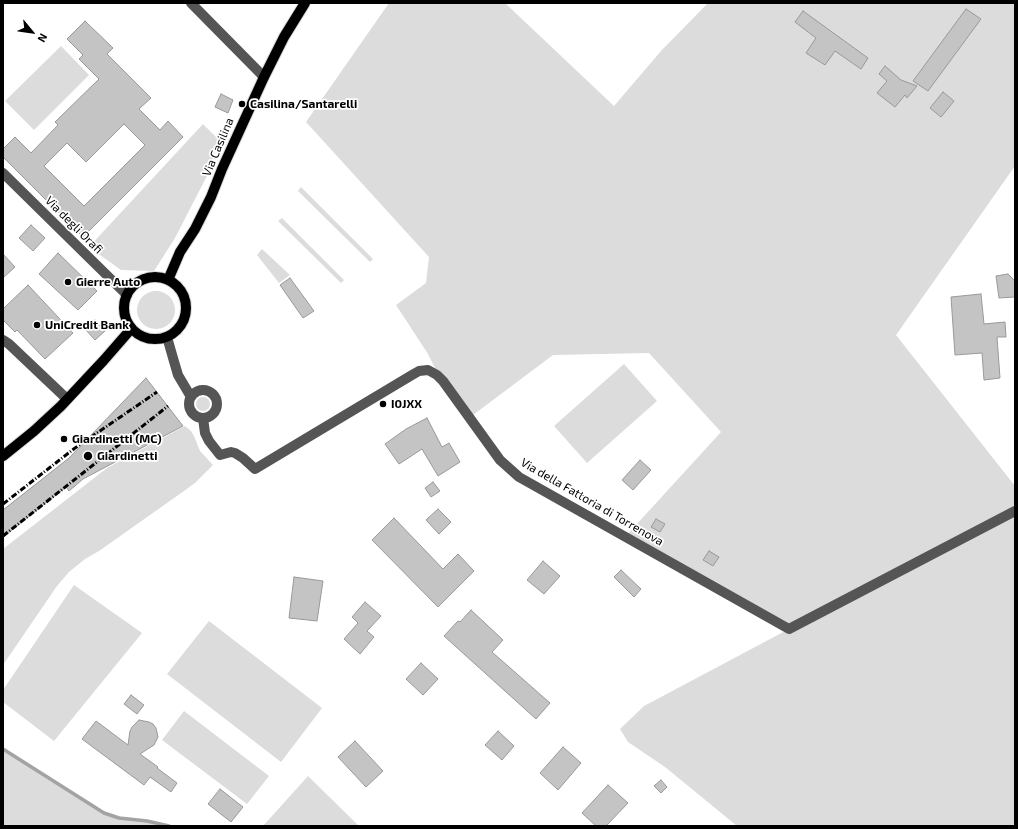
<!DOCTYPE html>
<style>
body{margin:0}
#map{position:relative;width:1018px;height:829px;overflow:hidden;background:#fff;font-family:"Exo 2",sans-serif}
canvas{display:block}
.frame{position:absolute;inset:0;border:4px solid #000;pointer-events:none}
.north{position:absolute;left:12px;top:12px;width:40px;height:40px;-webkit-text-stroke:3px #fff;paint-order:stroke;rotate:119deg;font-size:11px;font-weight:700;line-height:16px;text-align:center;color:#000}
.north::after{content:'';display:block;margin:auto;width:14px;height:18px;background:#000;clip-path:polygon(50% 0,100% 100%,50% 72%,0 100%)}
</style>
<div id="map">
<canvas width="1018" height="829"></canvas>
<div class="frame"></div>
<div class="north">N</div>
</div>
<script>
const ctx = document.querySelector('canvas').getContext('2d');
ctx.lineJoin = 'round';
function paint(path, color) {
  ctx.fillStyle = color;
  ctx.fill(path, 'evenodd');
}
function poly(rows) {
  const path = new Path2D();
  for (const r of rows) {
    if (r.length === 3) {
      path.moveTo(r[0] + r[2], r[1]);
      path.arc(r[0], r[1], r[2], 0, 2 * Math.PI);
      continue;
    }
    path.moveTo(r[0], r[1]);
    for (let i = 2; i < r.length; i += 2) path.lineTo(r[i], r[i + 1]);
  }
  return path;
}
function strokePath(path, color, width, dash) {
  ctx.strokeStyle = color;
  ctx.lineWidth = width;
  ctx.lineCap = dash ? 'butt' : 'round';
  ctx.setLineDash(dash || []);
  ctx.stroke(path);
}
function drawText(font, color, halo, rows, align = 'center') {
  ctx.font = font + ' "Exo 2",sans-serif';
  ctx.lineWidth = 3.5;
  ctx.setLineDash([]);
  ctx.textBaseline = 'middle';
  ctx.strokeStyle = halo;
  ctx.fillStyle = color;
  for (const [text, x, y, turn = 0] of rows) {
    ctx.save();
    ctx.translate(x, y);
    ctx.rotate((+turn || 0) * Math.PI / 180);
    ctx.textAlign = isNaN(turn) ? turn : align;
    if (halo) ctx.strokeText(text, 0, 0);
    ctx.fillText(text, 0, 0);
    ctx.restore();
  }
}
paint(poly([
 [389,3,505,3,614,106,661,51,708,3,1015,3,1015,166,896,335,1015,486,1015,826,737,826,665,767,628,742,620,729,644,706,789,629,625,537,721,432,649,353,553,355,469,418,440,378,428,354,396,305,426,283,429,257,306,122],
 [61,46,89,75,34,130,5,101],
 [203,124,218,139,210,170,175,238,154,271,121,270,89,247],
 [301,187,373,259,370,262,298,191],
 [282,218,344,280,341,283,278,221],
 [262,249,290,275,279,283,257,255],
 [156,310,19],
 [624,364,657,401,587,463,554,426],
 [203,404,7],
 [185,426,191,431,194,436,200,451,213,465,195,483,184,491,99,551,85,559,69,572,57,586,3,665,3,549,107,468],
 [74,585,142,633,54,741,3,702,3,690],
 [209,621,322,708,281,762,167,674],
 [184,711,269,776,247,804,162,740],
 [3,749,109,815,136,819,160,826,3,826],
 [308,776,359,826,263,826]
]), '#dcdcdc');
strokePath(poly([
 [3,749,104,813,119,818,147,821,169,826]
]), '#a3a3a3', 3.5);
const building = poly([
 [966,9,981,19,928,91,913,81,966,9],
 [803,11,868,58,861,69,835,51,825,65,806,53,816,38,795,22,803,11],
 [85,21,113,48,107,54,151,98,139,109,160,130,168,121,183,137,83,237,3,157,3,149,15,137,31,153,58,125,55,122,99,79,79,59,83,55,67,39,85,21],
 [124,124,145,145,84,206,44,166,67,143,86,162,124,124],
 [885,66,901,80,917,86,907,98,905,95,895,107,877,93,887,81,879,74,885,66],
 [943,92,954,101,941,117,930,108,943,92],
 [221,94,233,100,228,113,215,107,221,94],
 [31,225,45,238,33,251,19,238,31,225],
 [58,253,97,291,78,310,39,274,58,253],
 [3,254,15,267,3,278,3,254],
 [1008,274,1015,281,1015,297,999,298,996,276,1008,274],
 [290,278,314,311,303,318,280,285,290,278],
 [28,285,73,333,45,359,17,330,15,332,3,320,3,309,28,285],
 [981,294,984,324,1005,322,1006,337,997,337,1000,378,984,380,982,353,955,355,951,297,981,294],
 [95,320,105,331,95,340,85,329,95,320],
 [146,378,183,426,83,479,69,491,66,487,3,537,3,510,69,458,146,378],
 [427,418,442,447,449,443,460,462,438,476,422,449,399,464,385,444,406,429,427,418],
 [640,460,651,470,633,490,622,480,640,460],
 [433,482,440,491,431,497,425,488,433,482],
 [438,509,451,522,439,534,426,520,438,509],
 [394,518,443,569,458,554,474,571,438,607,372,540,394,518],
 [656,519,665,524,660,532,651,527,656,519],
 [709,551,719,557,713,566,703,560,709,551],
 [543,561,560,576,544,594,527,580,543,561],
 [621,570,641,589,634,597,614,577,621,570],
 [294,577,323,581,317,621,289,618,294,577],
 [365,602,381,616,367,631,374,637,360,654,344,639,358,623,352,617,365,602],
 [471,610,503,640,492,652,550,703,536,719,444,636,458,621,460,622,471,610],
 [421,663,438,679,423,695,406,679,421,663],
 [131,695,144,705,137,714,124,704,131,695],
 [139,720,149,722,153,724,156,728,158,737,154,745,140,754,158,767,157,768,177,783,171,792,150,777,144,785,82,739,96,721,128,745,130,731,132,727,139,720],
 [498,731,514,746,502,760,485,745,498,731],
 [355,741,383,771,366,787,338,757,355,741],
 [563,747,581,763,558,790,540,773,563,747],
 [661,780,667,787,661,793,654,786,661,780],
 [608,785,628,803,606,826,596,826,582,813,608,785],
 [220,789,243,807,231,822,208,804,220,789]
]);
paint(building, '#c4c4c4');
strokePath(building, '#999', 1);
const major = poly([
 [155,308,31],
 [168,280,180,252,195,229,211,197,222,169,264,77,284,37,305,3],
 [3,456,34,431,61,406,104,360,131,329]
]);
strokePath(major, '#dbdbdb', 12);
strokePath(poly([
 [191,3,264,77],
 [3,173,127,295],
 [167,337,173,358,178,375,191,397],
 [3,340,9,344,67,399],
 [203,404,14],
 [203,418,205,433,209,441,220,455,231,452,235,453,243,458,255,469,412,375,419,371,428,370,437,375,443,381,500,460,519,477,789,629,1015,511]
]), '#555', 10);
strokePath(major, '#000', 10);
strokePath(poly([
 [3,504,75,448,157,392],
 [3,536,168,406]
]), '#000', 3, [6, 2, 1, 2]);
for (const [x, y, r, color] of [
 [242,104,4,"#000"],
 [68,282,4,"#000"],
 [37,325,4,"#000"],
 [383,404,4,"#000"],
 [64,439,4,"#000"],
 [88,456,5,"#000"]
]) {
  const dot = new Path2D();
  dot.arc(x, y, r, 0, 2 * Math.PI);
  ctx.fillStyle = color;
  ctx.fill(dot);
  strokePath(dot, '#fff', 1.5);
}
drawText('bold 12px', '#000', '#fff', [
 ["Casilina/Santarelli",250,104],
 ["Gierre Auto",76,282],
 ["UniCredit Bank",45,325],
 ["I0JXX",391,404],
 ["Giardinetti (MC)",72,439],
 ["Giardinetti",97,456]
], 'left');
drawText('12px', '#000', '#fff', [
 ["Via Casilina",218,147,-67],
 ["Via degli Orafi",74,225,45],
 ["Via della Fattoria di Torrenova",592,502,30]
]);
</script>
